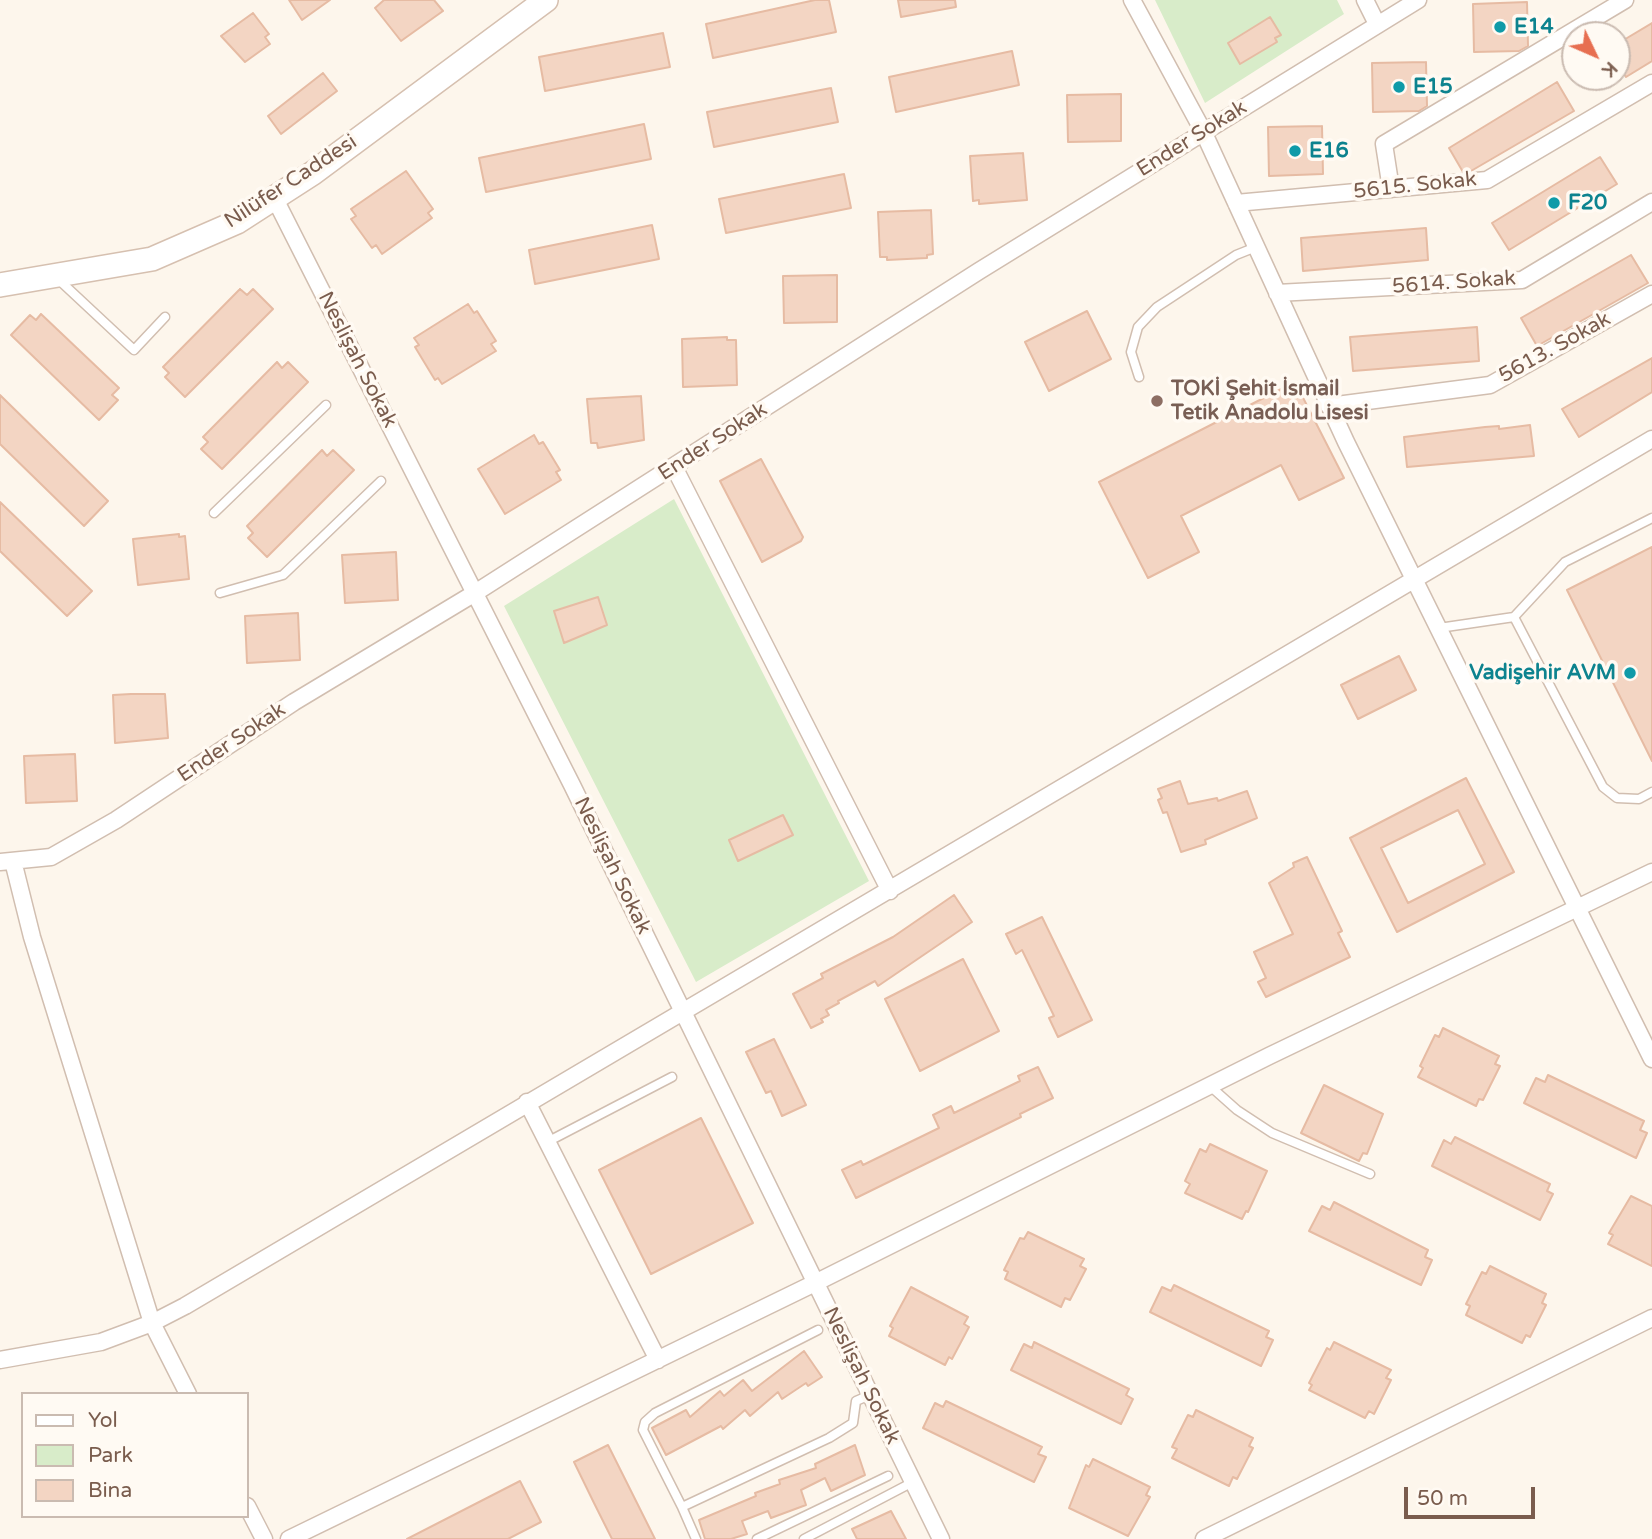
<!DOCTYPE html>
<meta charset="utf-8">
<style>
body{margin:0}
#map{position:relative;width:1652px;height:1539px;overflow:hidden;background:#fdf6ec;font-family:"Varela Round",sans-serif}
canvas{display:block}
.legend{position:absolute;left:21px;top:1392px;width:228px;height:126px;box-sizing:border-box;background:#fffaf3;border:2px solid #cabbb1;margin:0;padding:9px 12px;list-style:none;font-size:21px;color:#7a5c4d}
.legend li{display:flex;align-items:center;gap:14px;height:35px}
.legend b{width:35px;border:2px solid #cabbb1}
.north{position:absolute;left:1561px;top:21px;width:70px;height:70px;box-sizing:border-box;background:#fffaf3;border:2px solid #cabbb1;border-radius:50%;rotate:134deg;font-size:19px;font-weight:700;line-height:28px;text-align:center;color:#7a5c4d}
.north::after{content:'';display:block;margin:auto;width:24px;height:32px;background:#e76f51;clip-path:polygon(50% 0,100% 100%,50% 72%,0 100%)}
.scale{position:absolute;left:1404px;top:1487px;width:131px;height:32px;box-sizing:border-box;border:4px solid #7a5c4d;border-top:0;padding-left:9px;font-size:21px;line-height:24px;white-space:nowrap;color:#7a5c4d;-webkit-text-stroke:5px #fffaf3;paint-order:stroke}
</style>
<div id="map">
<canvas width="1652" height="1539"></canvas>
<ul class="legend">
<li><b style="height:9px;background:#fff"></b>Yol</li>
<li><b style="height:19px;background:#d8ecc9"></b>Park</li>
<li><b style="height:19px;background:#f3d5c3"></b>Bina</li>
</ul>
<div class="north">K</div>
<div class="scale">50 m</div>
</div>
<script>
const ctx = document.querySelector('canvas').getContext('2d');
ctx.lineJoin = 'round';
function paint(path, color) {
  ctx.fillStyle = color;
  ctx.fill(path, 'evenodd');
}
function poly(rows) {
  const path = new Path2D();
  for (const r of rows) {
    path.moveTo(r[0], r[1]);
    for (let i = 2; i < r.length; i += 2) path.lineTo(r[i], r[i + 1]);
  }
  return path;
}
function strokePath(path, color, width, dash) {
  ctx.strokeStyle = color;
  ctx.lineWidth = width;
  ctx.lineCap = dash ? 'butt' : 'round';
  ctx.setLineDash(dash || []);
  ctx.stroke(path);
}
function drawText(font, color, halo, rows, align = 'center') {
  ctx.font = font + ' "Varela Round",sans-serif';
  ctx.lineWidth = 7;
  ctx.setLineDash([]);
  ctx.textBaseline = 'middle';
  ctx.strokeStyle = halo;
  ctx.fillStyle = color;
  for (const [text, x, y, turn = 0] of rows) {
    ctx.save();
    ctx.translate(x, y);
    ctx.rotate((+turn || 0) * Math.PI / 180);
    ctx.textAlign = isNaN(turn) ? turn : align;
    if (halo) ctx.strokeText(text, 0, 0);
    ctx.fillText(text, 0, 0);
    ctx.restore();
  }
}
paint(poly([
 [1155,0,1337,0,1344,14,1205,103],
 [674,499,869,881,696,982,504,606]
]), '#d8ecc9');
const building = poly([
 [289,0,330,0,302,20,289,0],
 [384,0,434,0,443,11,401,41,375,8,384,0],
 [815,0,829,0,836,32,713,58,706,24,815,0],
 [898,0,955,0,956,7,901,17,898,0],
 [1527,2,1528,46,1519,51,1474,52,1473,4,1527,2],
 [253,13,269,34,265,37,270,44,245,62,221,36,253,13],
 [1270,17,1281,35,1275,38,1277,42,1240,64,1228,43,1270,17],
 [1652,23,1652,61,1626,77,1617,63,1617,44,1652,23],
 [663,33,670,67,545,91,539,57,663,33],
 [1012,51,1019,85,896,112,889,77,1012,51],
 [1426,62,1427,106,1419,111,1373,112,1372,63,1426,62],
 [323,73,337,91,281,134,268,116,323,73],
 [1557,82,1574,111,1471,171,1463,172,1449,148,1557,82],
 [831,88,838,122,714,147,707,112,831,88],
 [1121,94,1121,141,1068,142,1067,95,1121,94],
 [644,124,651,159,486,192,479,158,644,124],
 [1322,126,1323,174,1269,176,1268,127,1322,126],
 [1023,153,1027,200,979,204,979,200,973,201,970,156,1023,153],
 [1600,157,1617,184,1509,250,1492,223,1600,157],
 [406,171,433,209,428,213,432,218,382,254,376,245,372,248,351,219,356,216,351,209,406,171],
 [844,174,851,208,726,233,719,199,844,174],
 [931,210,933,254,927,255,927,258,887,260,887,257,880,257,878,212,931,210],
 [652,225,659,259,535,284,529,250,652,225],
 [1426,228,1428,260,1303,271,1301,238,1426,228],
 [1631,255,1648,283,1537,346,1521,318,1631,255],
 [837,275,837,322,784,323,783,276,837,275],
 [240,289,247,295,253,289,273,309,185,397,165,377,169,373,163,367,240,289],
 [468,304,474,313,477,311,496,341,491,344,496,351,442,384,438,378,435,380,415,347,419,345,414,338,468,304],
 [1087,311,1111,359,1049,391,1025,342,1087,311],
 [41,314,119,388,112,395,118,400,99,420,11,335,30,315,36,320,41,314],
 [1477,327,1479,361,1353,371,1350,337,1477,327],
 [727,337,727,340,736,340,737,385,683,387,682,339,727,337],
 [1652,358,1652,392,1579,437,1562,409,1652,358],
 [277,362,282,368,288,362,308,382,222,469,201,449,208,442,203,437,277,362],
 [1295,382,1344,478,1299,500,1281,465,1181,516,1199,552,1148,578,1099,482,1295,382],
 [0,395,108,501,84,526,0,444,0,395],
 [641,396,644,440,598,448,597,443,591,443,587,399,641,396],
 [1530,425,1534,456,1407,467,1404,437,1485,427,1499,426,1499,429,1530,425],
 [534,435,539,444,543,442,560,470,556,472,561,480,505,514,478,469,534,435],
 [322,450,327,456,333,450,354,470,267,557,248,538,253,533,247,526,322,450],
 [761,459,803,537,801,541,762,562,720,481,761,459],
 [0,502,92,591,67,616,0,551,0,502],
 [179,534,179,537,185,536,189,579,138,585,133,539,179,534],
 [1652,547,1652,761,1567,590,1652,547],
 [396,552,398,600,345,603,342,555,396,552],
 [598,597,607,625,564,643,554,611,598,597],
 [298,613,300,660,247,663,245,616,298,613],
 [1399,656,1416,690,1358,719,1341,685,1399,656],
 [131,694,165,694,168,738,115,743,113,695,131,694],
 [75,754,77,801,26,803,24,756,75,754],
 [1466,778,1514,872,1397,932,1350,838,1466,778],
 [1458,810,1485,864,1408,903,1381,848,1458,810],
 [1180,781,1188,804,1217,798,1218,801,1247,791,1257,818,1205,840,1206,844,1181,852,1167,812,1163,813,1158,800,1162,798,1158,789,1180,781],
 [783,815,793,835,738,861,729,840,783,815],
 [1307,857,1342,931,1338,933,1350,957,1266,997,1258,982,1266,978,1254,952,1293,934,1269,883,1294,867,1293,863,1307,857],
 [954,895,972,922,878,986,875,981,838,1001,839,1003,826,1010,829,1015,821,1019,823,1022,811,1028,793,994,823,978,821,974,893,937,954,895],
 [1042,917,1092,1020,1058,1037,1049,1018,1054,1016,1022,950,1016,954,1006,934,1042,917],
 [963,959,999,1031,920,1071,885,999,963,959],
 [1443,1028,1499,1056,1495,1064,1500,1066,1483,1100,1479,1099,1476,1106,1418,1077,1423,1068,1420,1066,1435,1035,1439,1037,1443,1028],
 [774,1039,806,1105,782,1116,771,1091,766,1093,746,1052,774,1039],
 [1038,1067,1053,1098,1020,1114,1021,1117,856,1198,842,1170,861,1161,863,1165,939,1128,933,1115,951,1106,954,1113,1020,1081,1018,1076,1038,1067],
 [1548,1075,1644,1121,1640,1130,1647,1133,1636,1158,1524,1103,1536,1078,1545,1082,1548,1075],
 [1324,1085,1383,1114,1367,1154,1363,1153,1359,1161,1301,1133,1324,1085],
 [701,1118,753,1223,651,1274,599,1170,701,1118],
 [1455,1137,1550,1184,1547,1191,1553,1194,1540,1220,1432,1166,1444,1140,1451,1144,1455,1137],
 [1210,1144,1267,1171,1248,1212,1246,1211,1242,1219,1185,1193,1190,1184,1185,1181,1200,1149,1206,1152,1210,1144],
 [1631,1196,1652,1206,1652,1266,1608,1244,1613,1235,1609,1233,1631,1196],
 [1334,1202,1428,1250,1425,1257,1432,1260,1421,1285,1309,1231,1322,1206,1330,1210,1334,1202],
 [1028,1232,1084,1259,1080,1266,1086,1269,1070,1300,1065,1298,1061,1307,1005,1279,1008,1272,1004,1270,1020,1238,1024,1239,1028,1232],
 [1490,1266,1546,1294,1542,1303,1546,1305,1530,1337,1526,1335,1522,1343,1466,1315,1470,1306,1466,1304,1482,1272,1486,1274,1490,1266],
 [1174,1285,1269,1331,1266,1337,1273,1340,1261,1366,1150,1312,1162,1287,1171,1291,1174,1285],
 [911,1287,968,1317,964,1324,969,1327,952,1359,949,1357,945,1365,889,1336,893,1328,890,1326,911,1287],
 [1034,1342,1129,1389,1126,1395,1133,1399,1121,1424,1011,1370,1024,1344,1032,1348,1034,1342],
 [1334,1342,1391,1370,1386,1378,1391,1380,1374,1414,1369,1411,1365,1418,1309,1390,1312,1385,1309,1383,1327,1348,1330,1350,1334,1342],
 [804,1351,822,1377,808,1386,806,1383,782,1399,778,1392,750,1416,745,1410,723,1429,721,1426,666,1455,652,1428,686,1410,690,1417,720,1391,724,1396,743,1380,752,1391,804,1351],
 [946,1401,1042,1447,1038,1454,1046,1457,1034,1482,923,1428,935,1403,943,1407,946,1401],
 [1196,1410,1253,1438,1249,1446,1253,1448,1237,1479,1233,1477,1229,1486,1172,1458,1177,1449,1172,1447,1188,1415,1193,1417,1196,1410],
 [608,1445,655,1539,612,1539,594,1503,574,1462,608,1445],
 [855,1445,865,1475,831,1491,825,1478,801,1490,806,1505,771,1518,768,1511,742,1521,747,1534,731,1539,705,1539,699,1520,756,1496,755,1493,780,1484,779,1480,816,1468,815,1464,855,1445],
 [1093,1459,1150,1487,1146,1495,1150,1497,1128,1536,1069,1508,1086,1465,1089,1467,1093,1459],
 [520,1481,541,1522,508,1539,407,1539,520,1481],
 [891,1511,906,1539,857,1539,852,1529,891,1511]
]);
paint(building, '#f3d5c3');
strokePath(building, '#e6bba3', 2);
const lane = poly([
 [59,280,134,350,165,317],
 [1139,377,1131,352,1138,327,1157,307,1236,255,1256,247],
 [214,513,326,405],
 [220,593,283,575,381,481],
 [1514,617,1603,787,1617,798,1639,799,1652,792],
 [1439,628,1514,617,1565,562,1652,518],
 [1210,1086,1237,1110,1272,1133,1370,1174],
 [549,1141,672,1077],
 [818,1330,655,1413,645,1422,643,1430,682,1507,829,1438,853,1423,856,1401,870,1395],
 [682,1507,696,1539],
 [757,1539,888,1476],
 [804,1539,913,1482]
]);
const street = poly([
 [1132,0,1203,131,1346,442,1652,1059],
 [1365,0,1377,24],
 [1391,189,1384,144,1625,0],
 [274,197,572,785,941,1539],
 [1236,203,1487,180,1652,83],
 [1277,293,1522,280,1652,202],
 [1329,406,1490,385,1652,294],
 [674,467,890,891],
 [13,861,32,937,152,1323,188,1394],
 [0,862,51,857,116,820,294,702,475,593,979,271,1418,0],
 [527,1102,658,1360],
 [0,1360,101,1342,152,1323,185,1306,1652,439],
 [247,1506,264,1539],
 [289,1539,815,1283,1269,1056,1652,872],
 [1204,1539,1652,1318]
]);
const secondary = poly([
 [0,285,152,259,237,222,313,173,546,0]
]);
strokePath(lane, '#d1beb0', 11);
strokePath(street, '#d1beb0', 19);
strokePath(secondary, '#d6c0b0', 26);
strokePath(lane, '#fff', 8);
strokePath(street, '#fff', 16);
strokePath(secondary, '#fff', 23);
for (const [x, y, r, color] of [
 [1500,27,7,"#0f9aa8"],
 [1399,87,7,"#0f9aa8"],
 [1295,151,7,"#0f9aa8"],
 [1554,203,7,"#0f9aa8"],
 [1157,401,7,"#8d6e63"],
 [1630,673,7,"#0f9aa8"]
]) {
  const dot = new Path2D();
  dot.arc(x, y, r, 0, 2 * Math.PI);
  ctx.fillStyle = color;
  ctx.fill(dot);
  strokePath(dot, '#fffaf3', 2.5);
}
drawText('bold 21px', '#0d838f', '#fffaf3', [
 ["E14",1514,27],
 ["E15",1413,87],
 ["E16",1309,151],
 ["F20",1568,203],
 ["Vadişehir AVM",1616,673,"right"]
], 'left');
drawText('21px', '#7a5c4d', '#fffaf3', [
 ["Ender Sokak",1192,139,-32],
 ["Nilüfer Caddesi",291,182,-33],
 ["5615. Sokak",1415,186,-6],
 ["5614. Sokak",1454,283,-4],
 ["5613. Sokak",1555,348,-29],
 ["Neslişah Sokak",357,360,63],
 ["Ender Sokak",713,442,-33],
 ["Ender Sokak",232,743,-34],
 ["Neslişah Sokak",612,866,64],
 ["Neslişah Sokak",861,1376,64]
]);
drawText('bold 21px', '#785e54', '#fffaf3', [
 ["TOKİ Şehit İsmail",1171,389],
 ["Tetik Anadolu Lisesi",1171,413]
], 'left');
</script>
